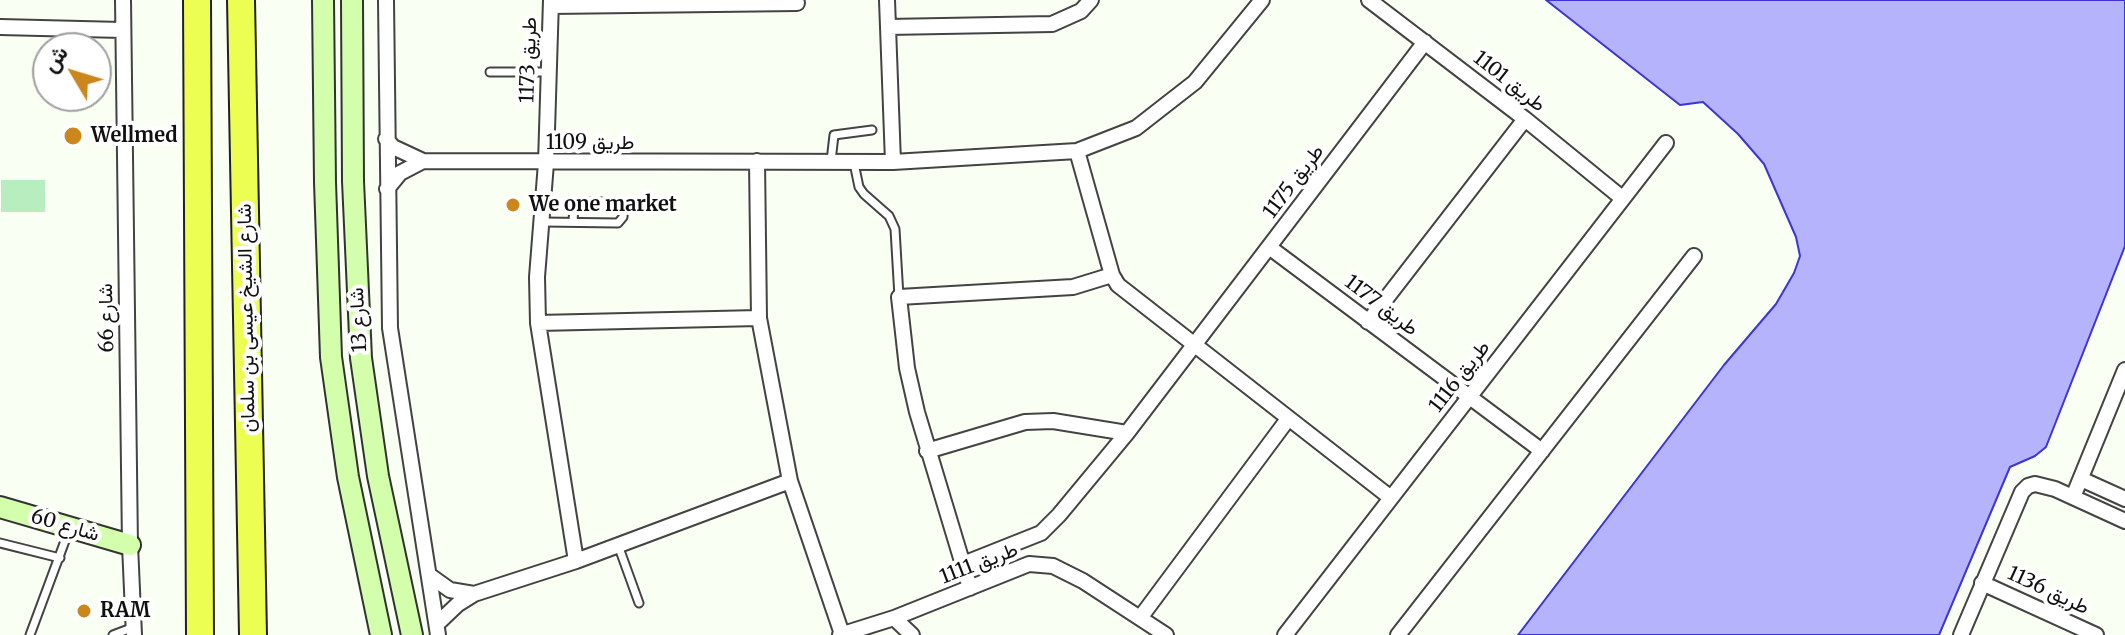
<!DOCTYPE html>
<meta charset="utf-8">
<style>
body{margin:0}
#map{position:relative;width:2125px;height:635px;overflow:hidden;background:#f9fff2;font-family:Merriweather,Vazirmatn,serif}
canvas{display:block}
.north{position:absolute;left:32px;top:32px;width:80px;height:80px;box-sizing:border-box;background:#fff;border:2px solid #9f9f9f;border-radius:50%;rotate:308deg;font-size:22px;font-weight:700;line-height:32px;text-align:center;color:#101010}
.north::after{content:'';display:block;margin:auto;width:28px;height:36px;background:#cb861c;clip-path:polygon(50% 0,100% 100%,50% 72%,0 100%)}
</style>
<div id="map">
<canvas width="2125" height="635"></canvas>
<div class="north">ش</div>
</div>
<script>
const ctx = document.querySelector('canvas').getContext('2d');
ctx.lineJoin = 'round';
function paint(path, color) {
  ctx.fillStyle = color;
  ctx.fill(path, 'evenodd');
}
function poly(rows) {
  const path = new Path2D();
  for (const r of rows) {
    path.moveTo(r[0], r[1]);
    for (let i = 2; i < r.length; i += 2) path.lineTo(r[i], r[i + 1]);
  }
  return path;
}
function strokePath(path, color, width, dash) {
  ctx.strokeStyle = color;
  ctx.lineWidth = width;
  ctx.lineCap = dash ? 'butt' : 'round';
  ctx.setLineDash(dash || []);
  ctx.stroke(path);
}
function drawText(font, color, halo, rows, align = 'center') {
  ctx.font = font + ' Merriweather,Vazirmatn,serif';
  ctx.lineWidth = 8;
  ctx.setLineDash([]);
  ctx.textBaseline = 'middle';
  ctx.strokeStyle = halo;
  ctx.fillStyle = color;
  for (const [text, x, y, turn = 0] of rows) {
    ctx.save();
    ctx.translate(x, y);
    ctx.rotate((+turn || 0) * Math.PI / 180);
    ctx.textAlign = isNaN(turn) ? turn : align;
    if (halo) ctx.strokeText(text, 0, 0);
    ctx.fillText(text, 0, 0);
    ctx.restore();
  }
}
paint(poly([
 [1,180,45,180,45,212,1,212]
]), '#b8edbf');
const water = poly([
 [1546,0,2125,0,2125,246,2046,447,2035,456,2010,467,1939,635,1518,635,1724,365,1776,304,1794,273,1800,256,1796,237,1764,164,1738,134,1703,102,1680,105,1546,0]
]);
paint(water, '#b5b3fb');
strokePath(water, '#3d34d8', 2);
const lane = poly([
 [490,72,549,72],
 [831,161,834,135,872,130],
 [854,163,859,187,864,194,889,216,895,229,899,297],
 [543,222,618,223,623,217,624,206,617,202,578,202,574,206,573,222],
 [0,543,60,558],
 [618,545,639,603],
 [30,635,69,530],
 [113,635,134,627]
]);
const street = poly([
 [123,0,130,545,134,635],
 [386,0,390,328,438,635],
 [551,0,546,163,537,277,538,323,576,561],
 [887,0,893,162],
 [1369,0,1525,119,1622,198],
 [551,6,797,3],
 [0,27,122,30],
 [888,27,1052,24,1081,11,1091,0],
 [386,139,393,147,423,161,893,162,1077,151,1136,128,1195,82,1262,0],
 [1077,151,1112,275,1118,285,1391,498],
 [757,161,759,318,790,481,842,634],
 [387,189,400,173,423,161],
 [1269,247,1542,451],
 [1368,322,1525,119],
 [538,323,759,318],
 [927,451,1025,422,1053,421,1127,433],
 [2081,479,2125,499],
 [2073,497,2125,370],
 [963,564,1041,533,1059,515,1127,433,1425,42],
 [429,575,450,590,474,594],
 [1982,583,2096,635],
 [970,588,917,412,907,368,899,297,1073,287,1112,275],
 [894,618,912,635],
 [1140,618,1288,419],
 [437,624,458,604,474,594,576,561,790,481],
 [840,635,894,618,1029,564,1053,566,1083,581,1166,635],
 [1285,635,1666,143],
 [1398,635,1694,256],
 [1961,635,2022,492,2028,486,2035,484,2055,489,2125,521]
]);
const secondary = poly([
 [323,0,325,182,331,357,348,477,381,635],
 [352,0,353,181,361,358,378,476,412,635],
 [0,507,130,545]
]);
const highway = poly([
 [197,0,200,635],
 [241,0,253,635]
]);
strokePath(lane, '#434343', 11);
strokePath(street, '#434343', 18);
strokePath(secondary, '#323232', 24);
strokePath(highway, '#212121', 30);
strokePath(lane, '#fff', 7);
strokePath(street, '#fff', 14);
strokePath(secondary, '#d3ffad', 20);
strokePath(highway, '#ebfe51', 26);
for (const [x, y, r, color] of [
 [73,136,10,"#cb861c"],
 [513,205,8,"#cb861c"],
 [84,611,8,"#cb861c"]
]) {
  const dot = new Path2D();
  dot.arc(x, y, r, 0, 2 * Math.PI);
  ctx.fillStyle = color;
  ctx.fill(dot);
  strokePath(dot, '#fff', 3);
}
drawText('20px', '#101010', '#fff', [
 ["طريق 1173",529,60,-88],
 ["طريق 1101",1509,82,38],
 ["طريق 1109",590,143],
 ["طريق 1175",1294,182,-53],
 ["طريق 1177",1381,306,37],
 ["شارع 66",107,318,-91],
 ["شارع الشيخ عيسى بن سلمان",247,318,-91],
 ["شارع 13",359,320,-93],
 ["طريق 1116",1460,377,-52],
 ["شارع 60",65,526,16],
 ["طريق 1111",979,564,-21],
 ["طريق 1136",2048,591,25]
]);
drawText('bold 20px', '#101010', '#fff', [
 ["Wellmed",91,136],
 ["We one market",529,205],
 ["RAM",100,611]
], 'left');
</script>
